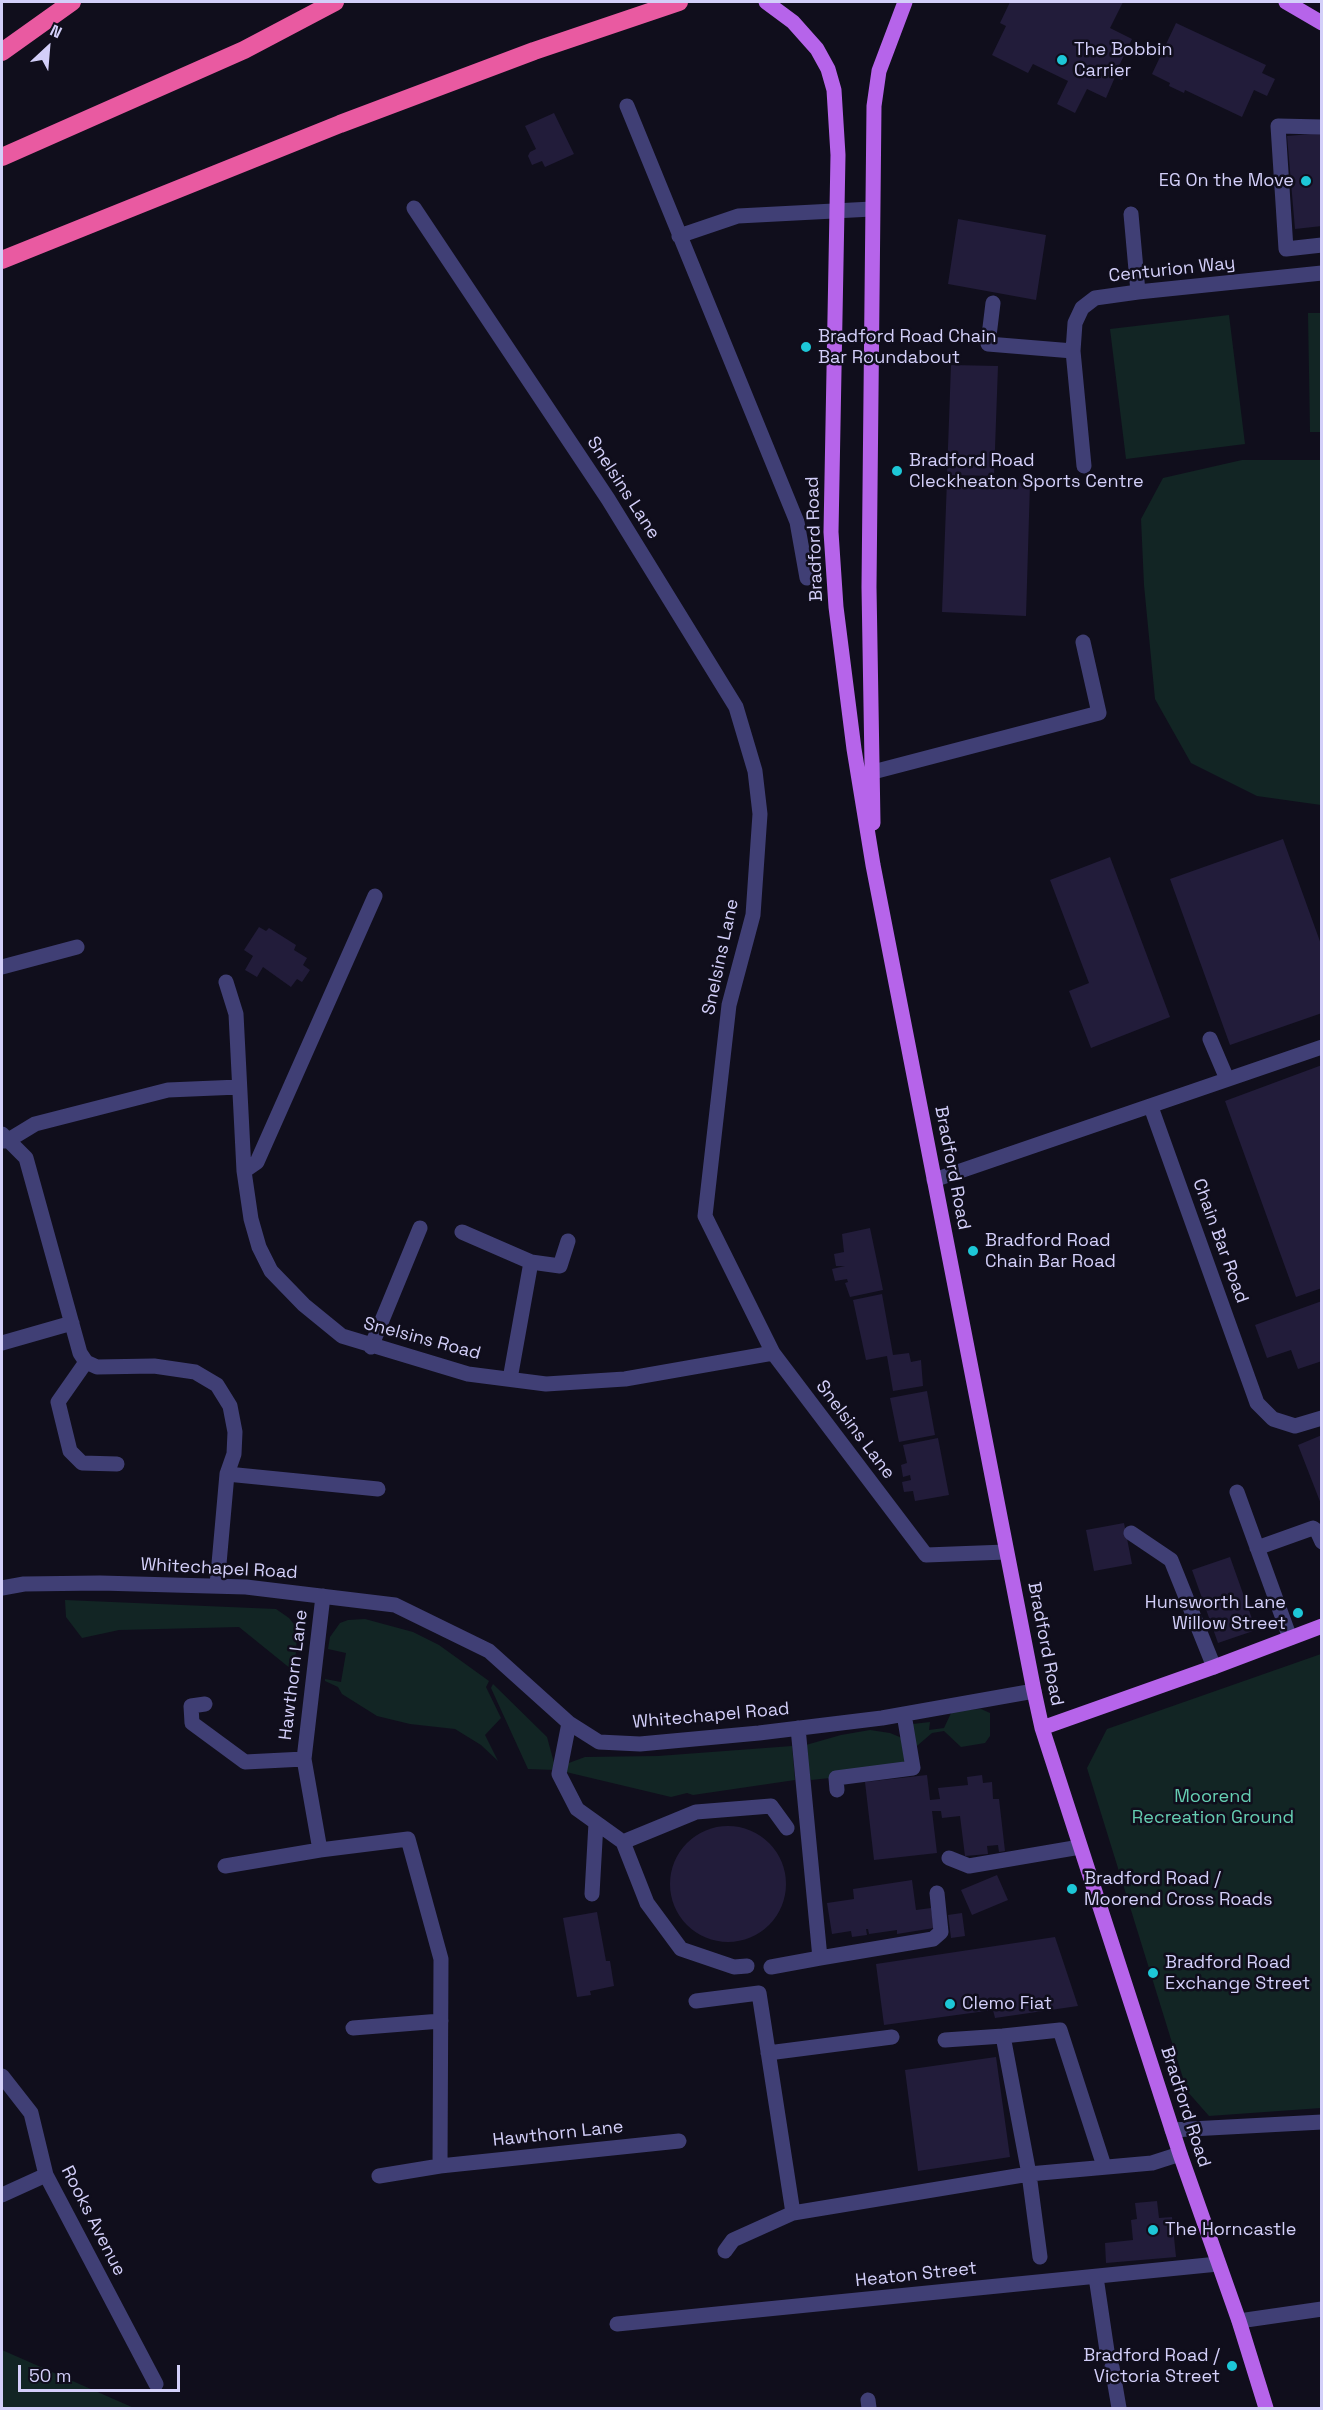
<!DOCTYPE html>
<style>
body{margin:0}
#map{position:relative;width:1323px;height:2410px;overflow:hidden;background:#100e1c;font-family:"Space Grotesk",sans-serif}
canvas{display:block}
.frame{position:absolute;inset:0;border:3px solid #d3cff9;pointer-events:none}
.north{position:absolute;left:18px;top:18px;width:60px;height:60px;-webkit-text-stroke:4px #100e1c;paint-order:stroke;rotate:26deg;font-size:16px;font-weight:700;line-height:24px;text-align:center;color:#d3cff9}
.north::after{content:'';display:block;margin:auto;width:21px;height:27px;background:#d3cff9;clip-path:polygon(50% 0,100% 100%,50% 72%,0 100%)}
.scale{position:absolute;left:18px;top:2365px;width:162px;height:27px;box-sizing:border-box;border:3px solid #d3cff9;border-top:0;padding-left:8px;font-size:18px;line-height:21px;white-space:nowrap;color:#d3cff9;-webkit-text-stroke:4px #100e1c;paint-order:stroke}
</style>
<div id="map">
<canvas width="1323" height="2410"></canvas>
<div class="frame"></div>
<div class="north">N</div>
<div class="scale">50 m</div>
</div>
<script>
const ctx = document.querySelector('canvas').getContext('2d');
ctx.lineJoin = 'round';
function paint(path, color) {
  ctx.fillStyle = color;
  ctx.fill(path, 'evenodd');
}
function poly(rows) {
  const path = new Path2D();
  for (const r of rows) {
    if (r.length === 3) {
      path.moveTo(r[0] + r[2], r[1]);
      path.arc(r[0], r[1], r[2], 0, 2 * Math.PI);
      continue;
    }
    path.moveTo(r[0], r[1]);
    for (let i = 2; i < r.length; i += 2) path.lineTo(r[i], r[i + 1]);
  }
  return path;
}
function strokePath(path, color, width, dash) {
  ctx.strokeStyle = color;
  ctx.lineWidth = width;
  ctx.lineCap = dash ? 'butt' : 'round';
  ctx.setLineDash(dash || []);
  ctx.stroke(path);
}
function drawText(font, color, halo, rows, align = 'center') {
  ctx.font = font + ' "Space Grotesk",sans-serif';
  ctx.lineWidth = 5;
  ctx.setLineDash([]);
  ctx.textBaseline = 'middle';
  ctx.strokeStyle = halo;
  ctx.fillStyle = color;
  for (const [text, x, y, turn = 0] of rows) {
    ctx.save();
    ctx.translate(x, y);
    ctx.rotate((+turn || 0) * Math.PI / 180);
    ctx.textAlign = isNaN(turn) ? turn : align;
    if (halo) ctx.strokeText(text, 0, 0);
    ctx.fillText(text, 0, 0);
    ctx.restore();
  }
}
paint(poly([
 [1308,313,1321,313,1321,432,1310,432],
 [1229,315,1245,444,1126,459,1110,329],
 [1242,460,1321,460,1321,805,1257,796,1191,763,1155,699,1144,585,1141,519,1163,478],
 [65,1600,276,1609,289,1618,297,1628,296,1653,291,1669,239,1627,119,1630,82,1638,66,1617],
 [365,1619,413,1632,439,1645,489,1681,486,1687,501,1718,485,1735,498,1761,481,1745,455,1729,410,1724,377,1716,342,1694,338,1687,325,1681,325,1679,341,1682,346,1653,328,1649,330,1637,340,1623,348,1620],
 [1321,1654,1321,2108,1209,2116,1187,2091,1087,1768,1107,1729],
 [493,1684,547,1737,556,1770,528,1769,491,1688],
 [981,1709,990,1713,990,1736,985,1743,961,1747,944,1731,932,1733,911,1751,906,1766,830,1778,811,1780,803,1762,806,1745,841,1735,870,1730,890,1733,902,1738,904,1725,930,1722,929,1730,944,1728,952,1711],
 [792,1746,795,1780,693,1795,687,1793,671,1797,566,1772,566,1764,585,1757,658,1756],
 [2,2350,134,2408,2,2408]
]), '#122524');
paint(poly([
 [1010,2,1123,2,1110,28,1132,39,1117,70,1125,73,1122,80,1115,77,1106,98,1087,89,1075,113,1057,104,1068,81,1033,64,1028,73,992,55,1006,26,1000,23],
 [1176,23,1266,65,1262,73,1275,79,1267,96,1254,90,1242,117,1185,90,1184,93,1169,86,1170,83,1152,74],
 [554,113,574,154,545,167,542,161,532,165,528,156,530,152,536,149,525,126],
 [1322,133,1322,226,1295,229,1287,136],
 [958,219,1046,235,1036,300,948,284],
 [951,365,998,366,994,476,947,475],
 [947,480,1030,483,1026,616,942,612],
 [1283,839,1322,947,1322,1013,1230,1045,1170,879],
 [1110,857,1170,1017,1091,1048,1069,991,1089,983,1050,880],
 [259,927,266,931,269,928,296,945,294,950,307,958,303,965,310,970,302,982,297,979,291,987,263,967,257,977,245,970,253,956,244,950],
 [1322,1065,1322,1288,1296,1297,1225,1101],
 [870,1228,883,1290,850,1297,845,1283,848,1282,847,1279,835,1281,832,1269,845,1266,836,1266,834,1254,844,1252,842,1234],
 [882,1294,893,1355,909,1353,911,1362,921,1360,923,1386,893,1391,887,1356,866,1360,853,1300],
 [1322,1301,1322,1361,1298,1369,1291,1350,1267,1358,1255,1325],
 [927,1391,935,1435,899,1442,890,1398],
 [1322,1435,1322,1504,1321,1504,1298,1445],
 [938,1438,949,1495,915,1501,913,1491,904,1492,902,1482,911,1480,910,1475,903,1477,901,1465,907,1463,903,1445],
 [1124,1523,1132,1564,1094,1571,1086,1530],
 [1230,1557,1256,1630,1218,1643,1192,1570],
 [927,1775,930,1800,940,1799,938,1788,968,1785,967,1777,982,1775,983,1783,992,1782,993,1799,999,1799,1005,1851,999,1852,998,1845,987,1846,988,1854,965,1856,960,1816,942,1818,941,1811,932,1811,937,1853,874,1860,865,1782],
 [728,1884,58],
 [997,1875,1008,1900,972,1915,961,1890],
 [912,1880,916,1910,931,1908,934,1928,897,1934,897,1930,869,1934,868,1929,866,1929,867,1935,852,1937,851,1931,832,1934,827,1903,854,1899,853,1889],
 [597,1912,606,1961,610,1961,614,1986,590,1991,591,1995,577,1997,563,1918],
 [962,1913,965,1936,951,1938,948,1915],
 [1055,1937,1078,2006,995,2018,993,2010,884,2025,876,1964],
 [996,2057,1010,2157,918,2171,905,2070],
 [1157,2201,1159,2218,1172,2217,1176,2257,1106,2263,1105,2243,1133,2240,1131,2220,1137,2219,1135,2203]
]), '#221c3a');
strokePath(poly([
 [627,106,797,522,807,578],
 [1322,127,1278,126,1286,249,1322,245],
 [414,208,608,499,736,707,755,771,760,814,753,915,729,1005,705,1216,773,1353,926,1555,1006,1552],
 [1131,214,1138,292],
 [679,236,738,216,872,209],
 [993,303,988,344,1073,351],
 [1084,466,1073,351,1075,323,1082,308,1095,298,1138,292,1322,273],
 [873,772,1099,713,1083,642],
 [2,967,77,947],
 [226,982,236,1014,244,1171,251,1219,259,1247,271,1271,304,1305,342,1336,468,1374,546,1384,625,1379,773,1353],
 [1210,1039,1227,1079],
 [1151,1107,1257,1403,1273,1419,1295,1426,1322,1418],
 [2,1134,26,1158,80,1353,86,1362,97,1367,154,1366,195,1372,217,1385,230,1406,235,1432,234,1454,227,1474,217,1586],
 [2,1141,7,1141,35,1124,168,1090,239,1087],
 [244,1171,257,1162,375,896],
 [934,1180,1322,1047],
 [462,1232,531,1262,510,1379],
 [531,1262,560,1266,568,1241],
 [2,1343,72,1323],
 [371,1347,420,1228],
 [86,1362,58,1402,70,1451,82,1463,117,1464],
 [227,1474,378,1489],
 [1237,1492,1290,1638],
 [1131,1533,1171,1560,1214,1667],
 [1257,1548,1313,1528,1317,1531,1322,1542],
 [2,1588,24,1584,100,1583,246,1587,395,1605,489,1651,569,1723,599,1742,640,1744,759,1733,882,1718,1034,1691],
 [323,1596,304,1759,320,1850,408,1839,441,1959,440,2166,679,2141],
 [205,1704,191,1706,192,1723,245,1762,304,1759],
 [569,1723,559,1774,577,1809,623,1842,696,1812,771,1806,787,1828],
 [798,1728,820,1958,933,1939,941,1932,937,1893],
 [837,1790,836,1778,913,1768,904,1714],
 [623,1842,647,1903,681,1949,734,1967,747,1966],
 [949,1858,969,1866,1080,1847],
 [225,1866,320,1850],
 [592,1894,596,1823],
 [771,1967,820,1958],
 [696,2001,759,1993,793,2213,1029,2174,1152,2163,1180,2154],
 [353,2028,441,2021],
 [945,2040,1003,2036],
 [768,2053,892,2037],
 [2,2076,31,2113,46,2175,156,2384],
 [1172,2130,1322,2122],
 [379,2176,440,2166],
 [2,2195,46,2175],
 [725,2251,733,2240,793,2213],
 [1040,2257,1029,2174,1003,2036,1060,2030,1104,2166],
 [1096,2277,1107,2351],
 [1239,2321,1322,2309],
 [617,2324,1218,2264],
 [1112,2367,1119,2408],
 [868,2400,869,2408]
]), '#403f75', 15);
strokePath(poly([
 [766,2,793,22,817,49,828,69,834,90,838,155,831,532,836,607,854,749,873,865,1034,1691,1042,1728,1180,2154,1239,2321,1266,2408],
 [1286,2,1322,23],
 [873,823,869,587,874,106,879,71,905,2],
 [1042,1728,1214,1667,1322,1626]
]), '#b664ea', 15);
strokePath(poly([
 [2,52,72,2],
 [2,157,244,50,335,2],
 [2,260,340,124,534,51,679,2]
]), '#e95aa1', 18);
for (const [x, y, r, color] of [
 [1062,60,6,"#1dc7d7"],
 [1306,181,6,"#1dc7d7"],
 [806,347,6,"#1dc7d7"],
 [897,471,6,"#1dc7d7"],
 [973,1251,6,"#1dc7d7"],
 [1298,1613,6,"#1dc7d7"],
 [1072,1889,6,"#1dc7d7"],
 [1153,1973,6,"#1dc7d7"],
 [950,2004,6,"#1dc7d7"],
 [1153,2230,6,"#1dc7d7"],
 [1232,2366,6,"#1dc7d7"]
]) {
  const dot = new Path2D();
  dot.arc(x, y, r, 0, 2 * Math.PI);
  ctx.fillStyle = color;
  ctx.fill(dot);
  strokePath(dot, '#100e1c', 2);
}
drawText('18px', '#d3cff9', '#100e1c', [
 ["The Bobbin",1074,50],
 ["Carrier",1074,71],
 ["EG On the Move",1294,181,"right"],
 ["Bradford Road Chain",818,337],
 ["Bar Roundabout",818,358],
 ["Bradford Road",909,461],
 ["Cleckheaton Sports Centre",909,482],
 ["Bradford Road",985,1241],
 ["Chain Bar Road",985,1262],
 ["Hunsworth Lane",1286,1603,"right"],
 ["Willow Street",1286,1624,"right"],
 ["Bradford Road /",1084,1879],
 ["Moorend Cross Roads",1084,1900],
 ["Bradford Road",1165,1963],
 ["Exchange Street",1165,1984],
 ["Clemo Fiat",962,2004],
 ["The Horncastle",1165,2230],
 ["Bradford Road /",1220,2356,"right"],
 ["Victoria Street",1220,2377,"right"]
], 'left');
drawText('18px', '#d3cff9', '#100e1c', [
 ["Centurion Way",1172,270,-6],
 ["Snelsins Lane",623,488,57],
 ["Bradford Road",815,539,-92],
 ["Snelsins Lane",721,957,-78],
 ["Bradford Road",952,1168,79],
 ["Chain Bar Road",1220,1241,70],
 ["Snelsins Road",422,1339,15],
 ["Snelsins Lane",855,1430,53],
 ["Whitechapel Road",219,1569,3],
 ["Bradford Road",1045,1644,79],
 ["Hawthorn Lane",294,1675,-83],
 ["Whitechapel Road",711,1716,-5],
 ["Bradford Road",1185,2107,72],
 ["Hawthorn Lane",558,2134,-6],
 ["Rooks Avenue",93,2221,63],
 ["Heaton Street",916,2275,-6]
]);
drawText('18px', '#65ceb2', '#100e1c', [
 ["Moorend",1213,1797],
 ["Recreation Ground",1213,1818]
]);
</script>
